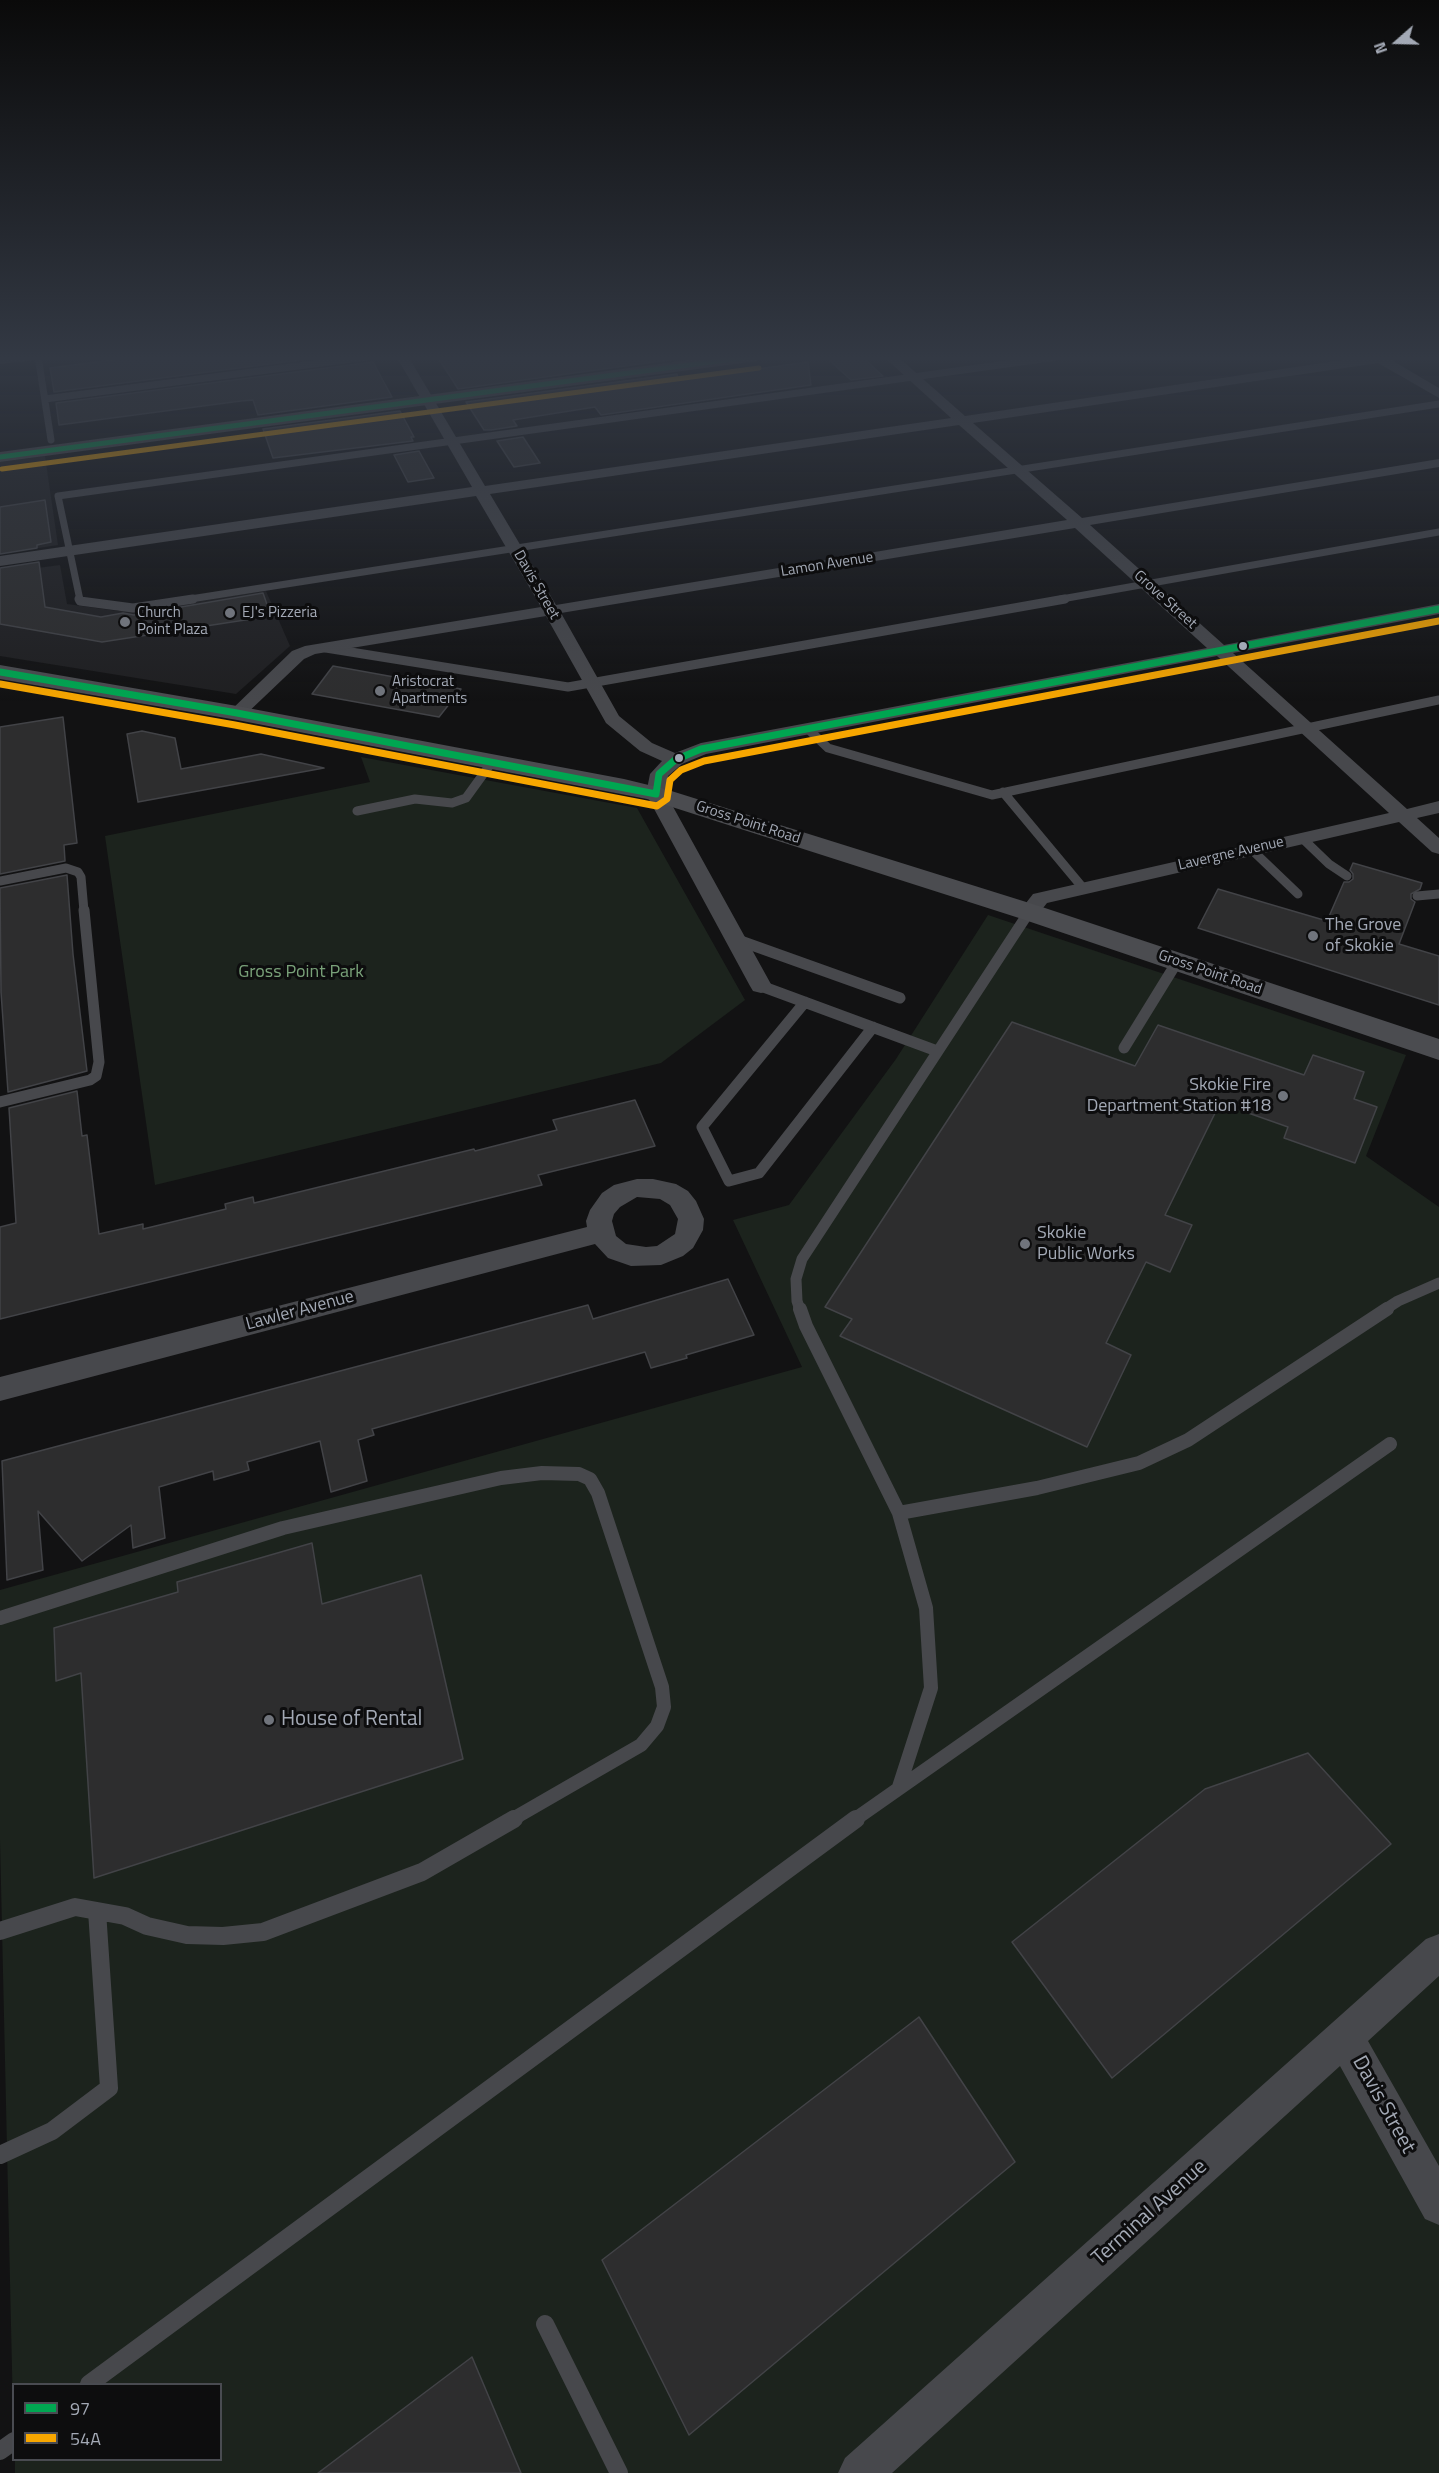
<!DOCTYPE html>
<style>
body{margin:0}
#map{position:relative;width:1439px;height:2473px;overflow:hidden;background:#121213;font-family:"Titillium Web",sans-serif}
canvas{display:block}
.legend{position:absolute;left:12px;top:2383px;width:210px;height:78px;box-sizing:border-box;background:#0d0d0e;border:2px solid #494b51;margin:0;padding:8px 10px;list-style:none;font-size:18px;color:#a3a9b5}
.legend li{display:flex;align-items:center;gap:12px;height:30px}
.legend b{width:30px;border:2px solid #494b51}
.north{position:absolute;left:1367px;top:12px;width:60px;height:60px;-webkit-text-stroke:4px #0d0d0e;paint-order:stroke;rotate:250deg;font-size:16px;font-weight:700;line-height:24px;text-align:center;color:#a3a9b5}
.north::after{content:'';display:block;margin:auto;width:21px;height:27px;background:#a3a9b5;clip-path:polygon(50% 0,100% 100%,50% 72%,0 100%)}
</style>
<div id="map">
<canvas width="1439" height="2473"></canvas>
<ul class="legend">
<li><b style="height:8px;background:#00a651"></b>97</li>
<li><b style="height:8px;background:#f7a600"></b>54A</li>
</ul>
<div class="north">N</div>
</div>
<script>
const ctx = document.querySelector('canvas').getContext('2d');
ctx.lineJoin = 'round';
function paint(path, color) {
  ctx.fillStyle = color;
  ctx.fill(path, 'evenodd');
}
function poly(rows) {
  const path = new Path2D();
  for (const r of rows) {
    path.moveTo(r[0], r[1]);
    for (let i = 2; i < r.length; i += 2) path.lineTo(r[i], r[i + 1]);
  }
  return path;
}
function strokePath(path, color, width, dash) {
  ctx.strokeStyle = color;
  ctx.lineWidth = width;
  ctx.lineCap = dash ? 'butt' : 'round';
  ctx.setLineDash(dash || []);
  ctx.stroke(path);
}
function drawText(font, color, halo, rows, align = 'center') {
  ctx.font = font + ' "Titillium Web",sans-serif';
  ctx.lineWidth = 6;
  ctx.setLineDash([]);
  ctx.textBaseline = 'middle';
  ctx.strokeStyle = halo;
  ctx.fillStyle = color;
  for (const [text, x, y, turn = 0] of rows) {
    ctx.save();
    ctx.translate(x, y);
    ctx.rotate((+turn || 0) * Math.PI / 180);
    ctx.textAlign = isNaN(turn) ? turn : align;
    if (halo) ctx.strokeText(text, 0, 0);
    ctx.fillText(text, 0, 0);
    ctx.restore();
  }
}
paint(poly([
 [45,456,58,545,0,554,0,462],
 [60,565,67,604,118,611,266,591,290,646,236,694,0,656,0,573]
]), '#1f1f21');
paint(poly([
 [361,757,637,808,745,1000,661,1063,155,1185,105,836,370,782],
 [988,915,1406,1055,1366,1156,1439,1207,1439,2473,15,2473,15,2460,220,2460,220,2384,14,2384,13,2413,0,1840,0,1590,802,1367,733,1220,789,1205,896,1059]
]), '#1c231d');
const building = poly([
 [143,356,331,356,54,392,50,368,143,356],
 [437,356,676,356,676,359,458,389,437,356],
 [861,356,883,376,851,380,829,360,861,356],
 [373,362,392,397,258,415,253,400,241,401,59,425,56,403,373,362],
 [808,362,811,385,601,415,595,407,513,420,517,426,491,430,484,430,466,402,677,374,678,380,808,362],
 [400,411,414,437,411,437,413,441,273,458,263,429,400,411],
 [523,437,540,463,514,467,497,441,523,437],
 [419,451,434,478,408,482,394,455,419,451],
 [45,500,51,542,37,545,37,548,0,554,0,507,45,500],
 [39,562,45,607,101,617,123,613,134,615,263,593,271,616,102,642,0,624,0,568,39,562],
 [333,666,461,689,439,717,312,694,333,666],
 [63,717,77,843,64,845,65,861,0,874,0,727,63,717],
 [142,731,175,738,181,769,261,754,324,768,138,802,127,734,142,731],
 [1353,863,1422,883,1420,889,1411,894,1411,899,1415,902,1399,944,1439,956,1439,1005,1198,928,1218,889,1327,921,1344,882,1349,882,1353,879,1353,874,1350,870,1353,863],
 [67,875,73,954,87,1071,8,1092,1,992,0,888,67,875],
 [1012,1022,1135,1066,1158,1025,1304,1075,1313,1055,1364,1072,1354,1099,1377,1107,1355,1163,1284,1138,1288,1127,1220,1103,1165,1215,1192,1225,1170,1272,1146,1262,1106,1343,1131,1355,1087,1447,840,1336,852,1319,825,1307,1012,1022],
 [77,1091,82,1136,87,1135,99,1234,143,1224,143,1229,226,1209,225,1204,253,1197,254,1203,474,1149,475,1151,557,1130,553,1120,635,1100,655,1146,538,1175,542,1185,0,1319,0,1227,16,1223,9,1108,77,1091],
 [728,1279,754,1335,686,1355,687,1358,651,1368,645,1352,372,1429,374,1435,358,1440,367,1481,331,1492,320,1441,247,1462,249,1470,214,1480,213,1471,159,1487,165,1538,133,1548,131,1525,82,1561,38,1511,43,1570,7,1580,2,1461,588,1305,593,1319,728,1279],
 [312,1543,322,1604,421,1575,463,1759,94,1878,81,1673,56,1681,54,1628,178,1592,177,1582,312,1543],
 [1308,1753,1391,1844,1112,2078,1012,1942,1205,1789,1308,1753],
 [919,2017,1015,2162,689,2435,602,2260,919,2017],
 [472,2357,521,2473,318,2473,472,2357]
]);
paint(building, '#2d2d2e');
strokePath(building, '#424347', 1.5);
strokePath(poly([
 [38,356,51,440],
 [45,399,375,356],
 [80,600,58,496,1064,356],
 [184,600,1439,404],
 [1056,600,1439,532]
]), '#47484c', 7);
strokePath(poly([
 [79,599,80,601,133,608,193,599],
 [326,648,568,687,1065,599],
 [808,729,828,748,992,795,1439,700],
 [1003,792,1083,888],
 [357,811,415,799,452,803,466,798,492,762],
 [1302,838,1329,864,1347,876],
 [1252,850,1298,894],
 [0,881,66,868,78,872,81,877,84,911],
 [1417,896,1439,894]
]), '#47484c', 9);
strokePath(poly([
 [735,939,900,998],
 [761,986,937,1051],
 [805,1002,702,1127,729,1181,759,1173,873,1027],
 [1124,1048,1177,962],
 [0,1102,90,1080,96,1076,99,1062,84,910],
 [800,1310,797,1301,796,1279,802,1259,1029,912],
 [1384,1310,1398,1301,1439,1283]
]), '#47484c', 11);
strokePath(poly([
 [800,1309,806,1326,899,1513,926,1608,931,1688,899,1787],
 [899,1513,1037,1488,1139,1463,1188,1440,1387,1309],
 [0,1618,283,1528,501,1478,542,1473,579,1474,590,1479,598,1493,662,1687,664,1707,657,1726,641,1745,511,1820],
 [854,1820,1390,1444]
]), '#47484c', 14);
strokePath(poly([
 [0,1931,75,1907,125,1916,147,1926,187,1935,223,1936,263,1932,422,1872,514,1819],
 [0,2155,52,2131,109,2088,97,1911],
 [545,2324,619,2473],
 [89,2384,856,1819],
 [0,2451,14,2441]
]), '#47484c', 18);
paint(poly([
 [0,356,41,356,35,360,0,364,0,356],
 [396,356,408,356,485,486,951,418,883,356,897,356,965,416,1370,356,1405,356,1393,361,1439,388,1439,398,1378,363,973,423,1082,518,1439,459,1439,467,1090,525,1224,645,1439,604,1439,614,1233,653,1407,809,1439,801,1439,813,1417,818,1439,838,1439,854,1432,852,1399,822,1047,903,1036,917,1029,918,1022,917,1019,912,1033,894,1389,813,1217,656,706,754,682,764,668,776,666,794,772,986,769,991,761,993,753,991,750,986,646,794,650,774,662,761,640,751,606,723,546,616,315,654,304,659,243,717,237,718,231,717,228,713,292,651,305,646,541,607,476,496,0,566,0,556,472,487,396,356],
 [959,425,1067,520,556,605,490,494,959,425],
 [1075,528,1207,648,701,743,675,753,652,743,619,716,561,613,1075,528],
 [637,1179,653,1179,676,1184,688,1191,696,1201,704,1219,703,1230,693,1248,683,1256,661,1265,631,1266,608,1258,595,1244,0,1401,0,1377,587,1227,586,1221,590,1210,602,1193,614,1185,637,1179],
 [637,1197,660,1199,670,1205,678,1219,675,1234,657,1246,646,1247,626,1244,616,1236,612,1221,614,1214,620,1207,637,1197],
 [1439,1934,1439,1976,1368,2041,1439,2166,1439,2225,1425,2219,1340,2066,892,2473,838,2473,845,2458,1426,1939,1439,1934]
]), '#47484c');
paint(poly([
 [0,665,237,706,624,779,665,789,1039,906,1439,1039,1439,1060,1019,918,647,799,237,720,0,679,0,665]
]), '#4b4c50');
paint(poly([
 [719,356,765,356,757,361,0,462,0,452,719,356]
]), '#494b4e');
strokePath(poly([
 [0,457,756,356]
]), '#00a651', 5);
strokePath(poly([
 [0,672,237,713,656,794,659,774,675,760,701,749,1439,609]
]), '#00a651', 7);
strokePath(poly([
 [2,469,759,368]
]), '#f7a600', 5);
strokePath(poly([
 [0,684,235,725,657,806,667,799,670,780,681,770,704,761,1439,621]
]), '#f7a600', 7);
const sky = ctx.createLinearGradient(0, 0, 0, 702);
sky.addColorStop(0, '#0a0a0a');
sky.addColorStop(0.51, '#333944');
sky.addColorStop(1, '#33394400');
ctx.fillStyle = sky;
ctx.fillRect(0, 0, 1439, 702);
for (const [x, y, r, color] of [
 [230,613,6,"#70747c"],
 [125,622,6,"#70747c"],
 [1243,646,5,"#a3a9b5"],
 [380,691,6,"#70747c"],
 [679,758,5,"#a3a9b5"],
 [1313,936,6,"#70747c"],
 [1283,1096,6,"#70747c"],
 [1025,1244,6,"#70747c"],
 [269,1720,6,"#70747c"]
]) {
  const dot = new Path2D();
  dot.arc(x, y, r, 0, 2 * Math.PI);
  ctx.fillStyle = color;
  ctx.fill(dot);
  strokePath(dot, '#0d0d0e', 2);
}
drawText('15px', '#a3a9b5', '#0d0d0e', [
 ["Lamon Avenue",827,565,-9],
 ["Davis Street",536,585,60],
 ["Grove Street",1165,600,42],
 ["Gross Point Road",748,823,18],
 ["Lavergne Avenue",1231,854,-13],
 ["Gross Point Road",1210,973,19]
]);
drawText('15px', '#a3a9b5', '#0d0d0e', [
 ["Church",137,613],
 ["Point Plaza",137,630],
 ["EJ's Pizzeria",242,613],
 ["Aristocrat",392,682],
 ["Apartments",392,699]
], 'left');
drawText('18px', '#a3a9b5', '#0d0d0e', [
 ["The Grove",1325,926],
 ["of Skokie",1325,947],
 ["Skokie Fire",1271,1086,"right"],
 ["Department Station #18",1271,1107,"right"],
 ["Skokie",1037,1234],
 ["Public Works",1037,1255]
], 'left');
drawText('18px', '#79a179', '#0d0d0e', [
 ["Gross Point Park",301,973]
]);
drawText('18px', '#a3a9b5', '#0d0d0e', [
 ["Lawler Avenue",300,1311,-15]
]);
drawText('21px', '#a3a9b5', '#0d0d0e', [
 ["House of Rental",281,1720]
], 'left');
drawText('21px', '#a3a9b5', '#0d0d0e', [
 ["Davis Street",1383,2105,61],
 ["Terminal Avenue",1150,2213,-42]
]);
</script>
